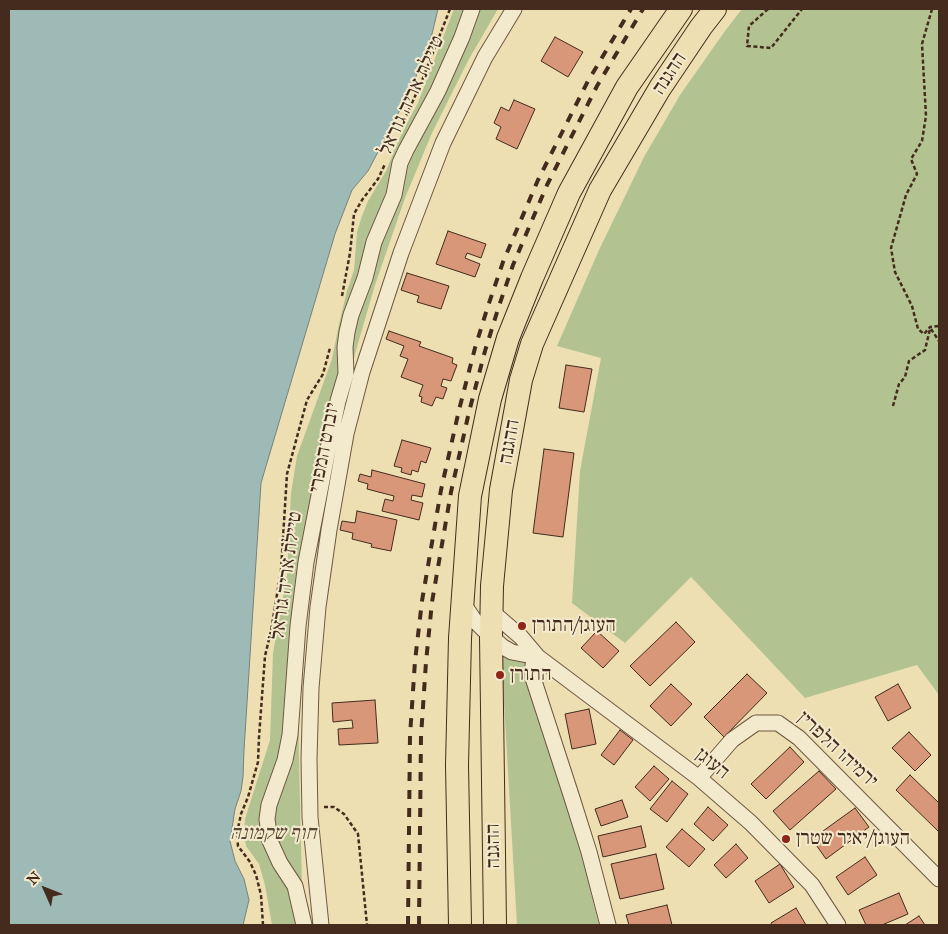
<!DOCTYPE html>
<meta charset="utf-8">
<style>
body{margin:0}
#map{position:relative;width:948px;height:934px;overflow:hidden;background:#eddfb2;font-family:"IM FELL Great Primer",serif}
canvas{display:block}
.frame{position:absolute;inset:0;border:10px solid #442b1d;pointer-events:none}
.north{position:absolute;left:20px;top:864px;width:50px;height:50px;-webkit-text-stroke:4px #f3eacd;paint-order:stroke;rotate:314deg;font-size:14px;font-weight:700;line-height:20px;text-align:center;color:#442b1d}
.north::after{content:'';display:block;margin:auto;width:18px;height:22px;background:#442b1d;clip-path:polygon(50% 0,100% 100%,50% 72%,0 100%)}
</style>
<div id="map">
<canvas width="948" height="934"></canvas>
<div class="frame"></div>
<div class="north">N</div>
</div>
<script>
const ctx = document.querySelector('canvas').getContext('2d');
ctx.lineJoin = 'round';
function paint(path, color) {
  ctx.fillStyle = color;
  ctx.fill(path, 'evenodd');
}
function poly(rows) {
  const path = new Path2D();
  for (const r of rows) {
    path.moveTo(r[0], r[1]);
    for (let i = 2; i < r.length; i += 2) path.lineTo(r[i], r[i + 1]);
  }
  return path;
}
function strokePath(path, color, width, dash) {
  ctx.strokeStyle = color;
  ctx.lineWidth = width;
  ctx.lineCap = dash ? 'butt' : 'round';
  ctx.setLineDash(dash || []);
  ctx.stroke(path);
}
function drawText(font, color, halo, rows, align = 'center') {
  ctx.font = font + ' "IM FELL Great Primer","Frank Ruhl Libre",serif';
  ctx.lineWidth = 4;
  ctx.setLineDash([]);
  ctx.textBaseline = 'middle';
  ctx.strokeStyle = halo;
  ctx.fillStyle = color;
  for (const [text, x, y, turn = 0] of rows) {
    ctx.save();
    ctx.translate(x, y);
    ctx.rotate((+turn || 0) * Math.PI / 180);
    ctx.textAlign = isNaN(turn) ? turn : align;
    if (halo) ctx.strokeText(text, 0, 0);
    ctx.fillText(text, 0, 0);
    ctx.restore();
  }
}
paint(poly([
 [454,9,498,9,469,59,432,133,405,198,375,285,352,364,315,530,298,682,299,759,302,886,309,925,272,925,265,885,259,864,246,846,244,835,245,819,270,740,273,653,287,575,291,493,297,456,332,359,339,324,347,291,354,270,357,232,362,216,368,201,386,171,396,146,409,119,417,105],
 [742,9,939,9,939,695,917,665,805,698,691,577,625,643,572,603,580,471,601,358,557,346,599,250,644,157,680,95,725,31],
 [501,652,533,660,599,925,517,925]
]), '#b2c391');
const water = poly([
 [9,9,438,9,432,34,412,87,368,171,352,190,335,234,261,483,244,750,243,777,241,791,235,809,230,841,235,861,244,879,249,900,243,925,9,925,9,9]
]);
paint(water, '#9dbab7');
strokePath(water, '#798179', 1);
const building = poly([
 [555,37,583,52,568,77,541,61,555,37],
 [514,100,535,109,517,149,496,139,501,127,494,123,501,107,509,111,514,100],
 [448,231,486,244,481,258,467,253,465,258,480,264,475,277,436,264,448,231],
 [407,273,449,286,441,309,417,302,419,296,401,290,407,273],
 [389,331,421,342,419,346,453,358,452,363,457,365,451,381,443,379,441,386,447,388,443,399,436,397,432,406,421,402,422,397,419,396,423,385,401,377,408,359,400,356,404,346,386,339,389,331],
 [566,365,592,369,584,412,559,408,566,365],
 [402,440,431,448,426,463,421,461,418,472,412,470,411,475,401,472,402,468,394,466,402,440],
 [544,449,574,453,563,537,533,533,544,449],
 [372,470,425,484,422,497,412,495,411,500,423,503,419,520,382,511,385,499,393,501,394,496,367,489,368,484,358,481,360,474,371,477,372,470],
 [357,511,397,520,391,551,371,547,372,544,352,539,353,533,340,530,342,521,355,523,357,511],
 [676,622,695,642,650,686,630,666,676,622],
 [597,631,619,651,603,668,581,648,597,631],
 [747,674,767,693,724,737,704,717,747,674],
 [671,684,692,704,671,726,650,706,671,684],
 [898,684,911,708,888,721,875,697,898,684],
 [375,700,378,743,339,745,338,729,353,728,352,720,333,722,332,703,375,700],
 [589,709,596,744,572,749,565,714,589,709],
 [620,730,633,740,614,765,601,755,620,730],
 [909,732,931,755,915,771,892,748,909,732],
 [790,747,804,762,766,799,751,784,790,747],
 [654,766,669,779,650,801,635,787,654,766],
 [819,771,836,789,790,830,773,811,819,771],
 [910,775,939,803,939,832,896,790,910,775],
 [672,781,688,794,667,822,650,809,672,781],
 [622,800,628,817,601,826,595,809,622,800],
 [708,807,728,825,713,841,694,824,708,807],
 [855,808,869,827,826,859,812,839,855,808],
 [641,826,646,847,603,857,598,836,641,826],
 [682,829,705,849,689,867,666,847,682,829],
 [736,844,748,858,726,878,714,865,736,844],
 [656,854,664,889,620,899,611,864,656,854],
 [865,857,877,875,848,895,836,877,865,857],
 [780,864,794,887,769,903,755,881,780,864],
 [899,893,908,914,882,925,866,925,859,910,899,893],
 [667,905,672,925,629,925,626,915,667,905],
 [796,908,806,925,772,925,771,923,796,908],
 [919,916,925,925,905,925,919,916]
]);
paint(building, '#d89779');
strokePath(building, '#442b1d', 1);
const minor = poly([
 [462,602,475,621,484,630,503,647,512,652,538,657],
 [491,611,521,637,538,657,699,778,751,823,812,885,838,925],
 [538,657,533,665,533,678,572,798,589,852,608,925],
 [699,778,732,740,756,723,778,723,799,738,939,879],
 [304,925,295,886,280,863,270,841,267,819,269,805,285,760,290,735,298,626,306,562,331,434,338,401,346,374,345,347,347,332,351,315,365,278,374,242,394,195,400,163,406,150,438,91,462,37,472,9],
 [321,925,310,817,309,759,311,688,318,607,329,530,346,434,362,372,401,253,443,143,485,57,514,9]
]);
const highway = poly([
 [460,925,457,765,460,638,470,496,490,399,508,338,532,278,569,193,627,87,681,9],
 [495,925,491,637,492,586,501,490,521,380,532,344,600,190,660,88,701,27,715,9]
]);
strokePath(minor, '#6e5842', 17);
strokePath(highway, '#442b1d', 24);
strokePath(poly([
 [768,9,749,26,747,46,771,48,802,9],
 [932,9,922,44,926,116,922,141,911,159,917,174,906,195,891,248,895,272,912,306,918,329,924,334,930,327,939,326],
 [401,127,421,83,450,9],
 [342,296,350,253,354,214,362,200,378,179,385,164],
 [931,329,939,341],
 [893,406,899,384,905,377,909,361,925,350,930,329],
 [324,807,334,807,344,814,358,834,367,925],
 [263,925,261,895,256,875,250,862,238,846,237,833,241,814,248,797,258,762,259,737,265,656,271,631,281,570,287,474,307,400,323,374,330,348]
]), '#442b1d', 2.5, [4, 2.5]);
strokePath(minor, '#f3eacd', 15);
strokePath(highway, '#eddfb2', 22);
strokePath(poly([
 [408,925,410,736,415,661,422,601,441,490,459,410,475,348,488,306,503,262,538,180,588,81,631,9],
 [419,925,421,736,426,662,432,602,451,492,469,412,485,351,498,309,513,265,547,185,597,86,643,9]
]), '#442b1d', 4, [9, 9]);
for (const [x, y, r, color] of [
 [522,626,5,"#8f2418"],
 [500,675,5,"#8f2418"],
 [786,839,5,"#8f2418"]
]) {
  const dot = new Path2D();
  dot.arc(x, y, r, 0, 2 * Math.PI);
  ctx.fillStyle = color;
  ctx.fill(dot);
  strokePath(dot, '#f3eacd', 2);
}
drawText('20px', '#442b1d', '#f3eacd', [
 ["ההגנה",670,74,-57],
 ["טיילת אריה גוראל",412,96,-65],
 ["ההגנה",510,442,-80],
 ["יוברט המפרי",325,448,-79],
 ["טיילת אריה גוראל",287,576,-82],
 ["ירמיהו הלפרין",837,750,43],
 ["העוגן",712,764,39],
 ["ההגנה",494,846,-91]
]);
drawText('20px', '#442b1d', '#f3eacd', [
 ["העוגן/התורן",532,626],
 ["התורן",510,675],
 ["העוגן/יאיר שטרן",796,839]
], 'left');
drawText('italic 20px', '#5a4934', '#f3eacd', [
 ["חוף שקמונה",273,834]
]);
</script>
